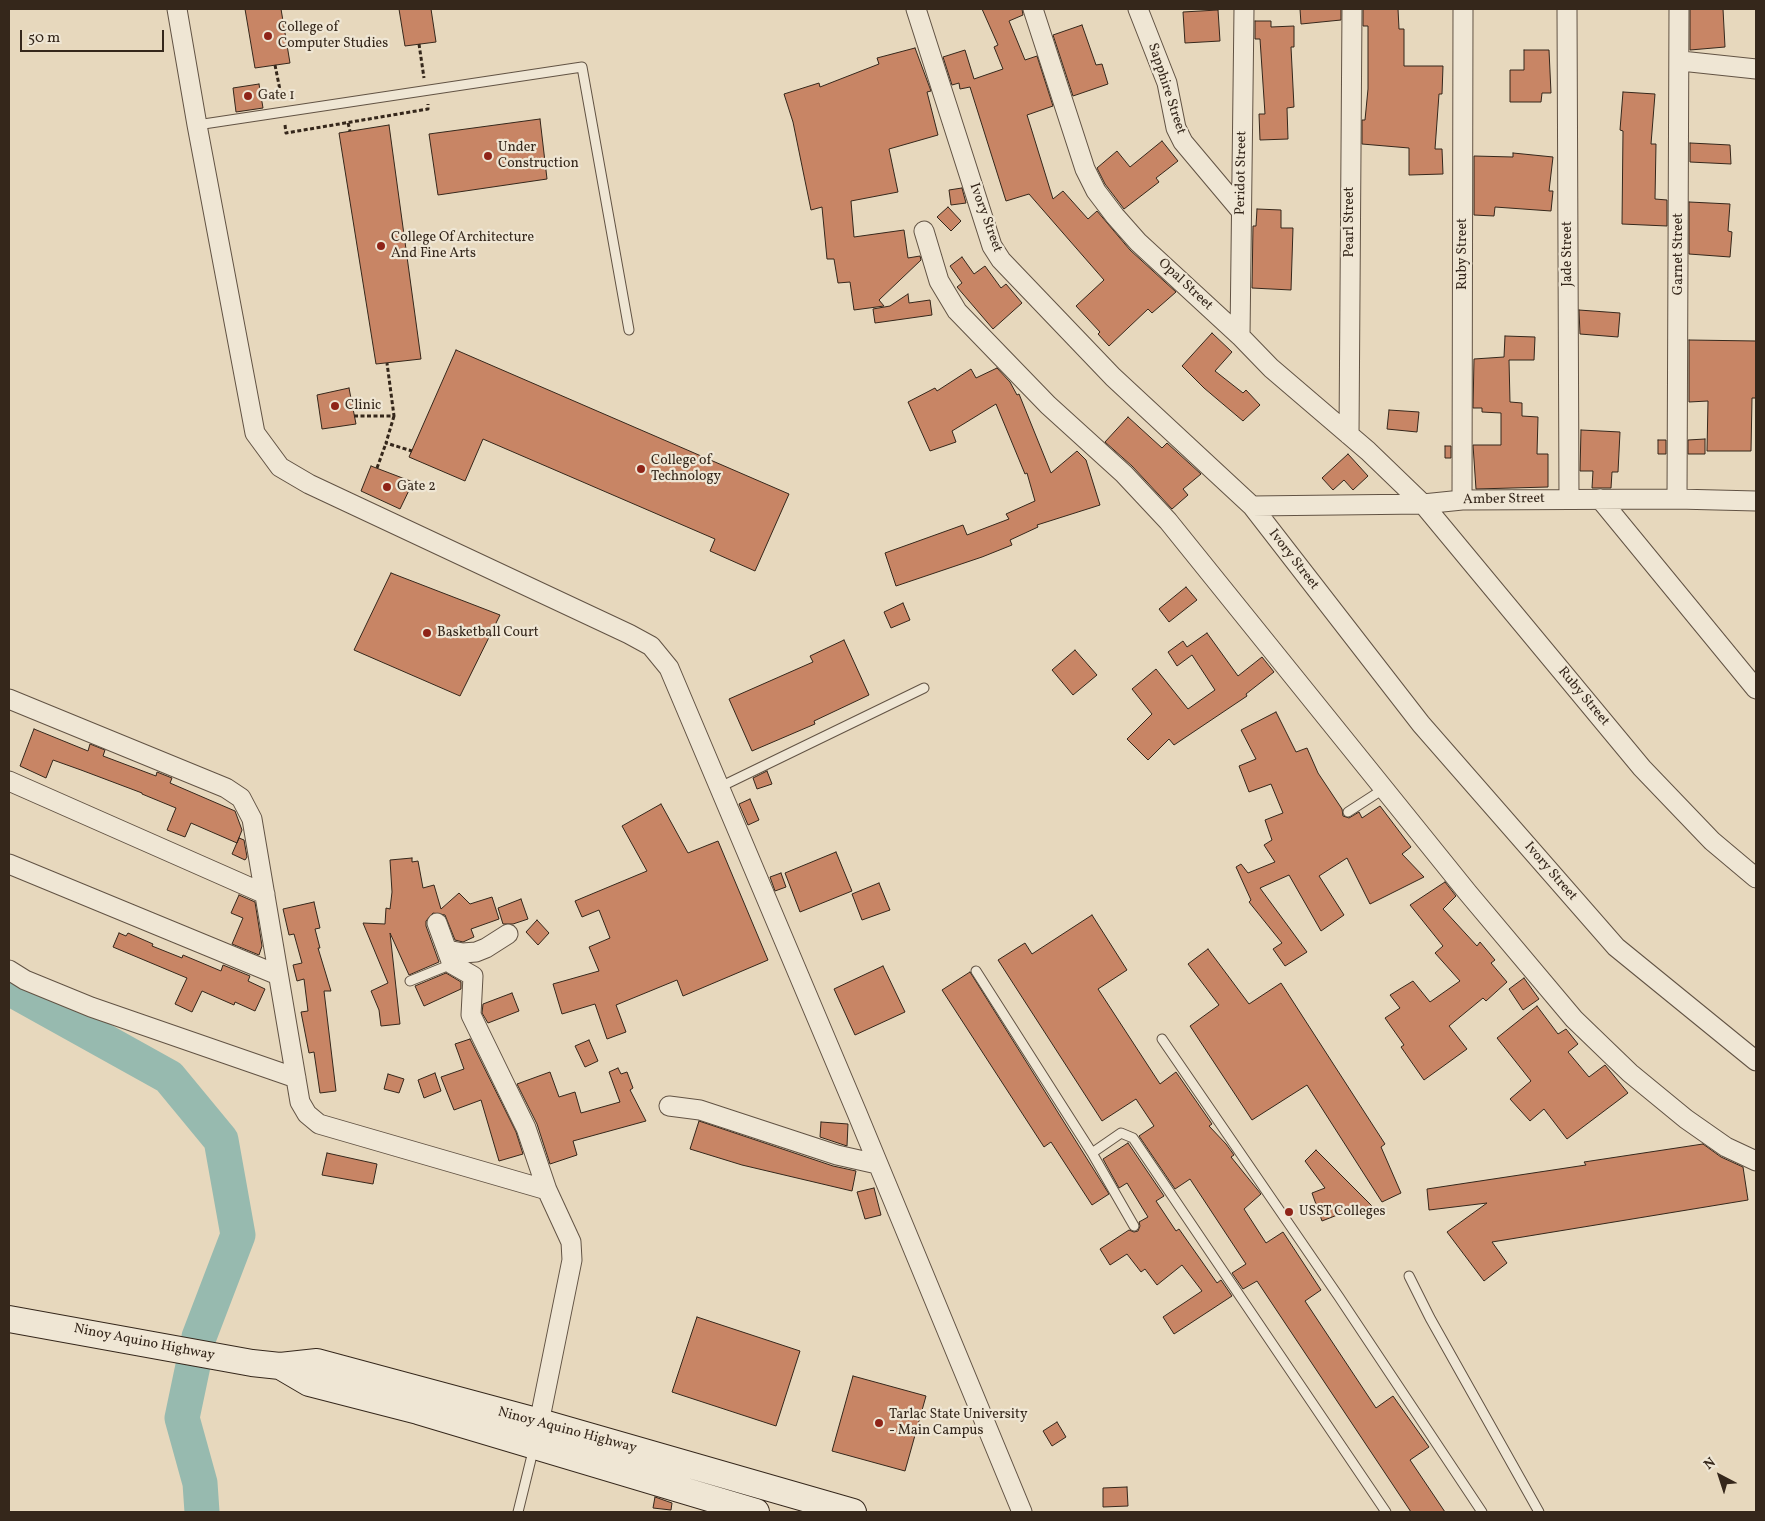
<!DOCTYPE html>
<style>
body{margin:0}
#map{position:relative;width:1765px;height:1521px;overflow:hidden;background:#e7d8bd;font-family:Vollkorn,serif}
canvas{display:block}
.frame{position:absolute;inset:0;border:10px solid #35271b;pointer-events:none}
.north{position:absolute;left:1695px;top:1451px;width:50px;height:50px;-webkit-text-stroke:4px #efe6d4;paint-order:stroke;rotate:320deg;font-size:14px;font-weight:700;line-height:20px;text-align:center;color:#35271b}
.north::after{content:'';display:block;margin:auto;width:18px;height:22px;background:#35271b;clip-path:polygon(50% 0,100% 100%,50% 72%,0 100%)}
.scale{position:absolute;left:20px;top:30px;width:144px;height:22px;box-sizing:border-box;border:2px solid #35271b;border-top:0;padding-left:6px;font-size:15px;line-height:18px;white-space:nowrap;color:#35271b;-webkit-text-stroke:4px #efe6d4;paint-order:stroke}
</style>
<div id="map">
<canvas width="1765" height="1521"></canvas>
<div class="frame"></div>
<div class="north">N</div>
<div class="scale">50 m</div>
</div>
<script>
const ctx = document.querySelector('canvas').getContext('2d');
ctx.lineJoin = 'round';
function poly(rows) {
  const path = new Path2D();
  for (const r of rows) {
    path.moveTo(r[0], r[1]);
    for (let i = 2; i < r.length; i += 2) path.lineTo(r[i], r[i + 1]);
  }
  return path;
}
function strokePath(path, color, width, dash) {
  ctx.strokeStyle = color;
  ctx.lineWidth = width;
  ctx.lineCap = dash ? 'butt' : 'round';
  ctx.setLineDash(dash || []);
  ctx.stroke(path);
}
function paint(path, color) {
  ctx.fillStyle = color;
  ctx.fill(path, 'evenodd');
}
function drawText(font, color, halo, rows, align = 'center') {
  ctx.font = font + ' Vollkorn,serif';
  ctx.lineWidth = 4.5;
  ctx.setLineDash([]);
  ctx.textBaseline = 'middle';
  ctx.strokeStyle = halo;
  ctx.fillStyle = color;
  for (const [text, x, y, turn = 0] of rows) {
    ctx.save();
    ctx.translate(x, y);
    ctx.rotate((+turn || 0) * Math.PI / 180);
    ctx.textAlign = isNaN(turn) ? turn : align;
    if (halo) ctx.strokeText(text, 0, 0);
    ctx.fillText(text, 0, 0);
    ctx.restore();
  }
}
strokePath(poly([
 [9,988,169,1077,221,1140,238,1235,199,1337,182,1418,200,1483,202,1512]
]), '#97baaf', 35);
const building = poly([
 [245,9,281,9,290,63,255,68,245,9],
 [399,9,431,9,436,42,405,46,399,9],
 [982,9,1022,9,1023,15,1009,21,1025,60,1037,56,1053,106,1027,115,1053,199,1063,191,1088,219,1097,211,1130,250,1176,292,1152,313,1148,309,1109,346,1098,334,1100,332,1076,306,1104,280,1029,194,1006,201,970,87,960,89,959,83,952,85,943,57,965,50,974,79,1003,69,994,47,998,45,982,9],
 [1300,9,1341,9,1341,20,1301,24,1300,9],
 [1363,9,1398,9,1399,29,1404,29,1404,66,1443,66,1442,94,1439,94,1435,149,1442,149,1443,174,1409,175,1409,148,1362,144,1362,120,1365,120,1368,89,1368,26,1363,26,1363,9],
 [1690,9,1723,9,1725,47,1690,50,1690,9],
 [1218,10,1220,41,1185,43,1183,12,1218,10],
 [1255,21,1271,21,1271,27,1294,26,1294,47,1291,47,1294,107,1287,108,1288,139,1260,140,1259,114,1265,114,1260,39,1255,39,1255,21],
 [1082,25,1096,65,1102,64,1108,84,1073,96,1053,35,1082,25],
 [915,48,931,91,927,92,938,135,889,149,898,192,851,201,854,237,904,230,908,258,920,256,921,260,879,300,884,306,854,310,850,282,838,283,834,259,827,259,822,207,811,210,793,122,784,94,819,83,820,87,879,64,877,58,915,48],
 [1524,50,1549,50,1551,93,1542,93,1541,102,1510,102,1510,70,1524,70,1524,50],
 [259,84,263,108,236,112,233,88,259,84],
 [1623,92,1655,94,1651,144,1656,144,1655,199,1667,200,1667,226,1622,224,1623,131,1620,130,1623,92],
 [540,119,547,179,438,195,429,134,540,119],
 [389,125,421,359,376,364,339,133,389,125],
 [1162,141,1178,161,1156,178,1159,182,1124,209,1105,184,1097,168,1117,151,1130,167,1162,141],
 [1690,143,1730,145,1731,164,1690,162,1690,143],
 [1513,153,1553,157,1549,191,1553,191,1551,211,1495,207,1494,216,1474,215,1474,156,1513,157,1513,153],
 [962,188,966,203,951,205,949,190,962,188],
 [1689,202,1730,204,1728,231,1732,232,1730,257,1689,254,1689,202],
 [948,207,961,221,951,231,937,217,948,207],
 [1257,209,1281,210,1281,228,1293,228,1291,290,1252,288,1253,226,1256,226,1257,209],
 [962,257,974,274,985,266,1001,288,1006,284,1022,303,993,329,957,287,962,283,950,266,962,257],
 [908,294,909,303,930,300,932,315,875,323,873,309,890,306,908,294],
 [1579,310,1620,313,1618,337,1580,334,1579,310],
 [1212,333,1232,352,1215,371,1243,393,1246,390,1260,405,1243,421,1204,388,1182,366,1212,333],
 [1505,336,1535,337,1534,360,1509,360,1510,402,1522,403,1522,416,1538,417,1537,454,1548,454,1548,487,1476,489,1473,445,1501,445,1501,413,1482,412,1482,408,1473,408,1474,359,1504,357,1505,336],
 [1689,340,1756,341,1756,398,1752,398,1751,451,1707,451,1708,401,1689,402,1689,340],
 [456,350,789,494,755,571,710,551,715,539,483,439,465,481,409,457,456,350],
 [997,368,1010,382,1017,395,1019,394,1051,473,1077,451,1086,460,1100,505,1037,525,1038,527,1010,540,1012,545,982,557,896,586,885,553,963,525,967,535,1009,519,1006,514,1035,501,1027,473,1025,474,996,404,952,431,956,442,930,451,908,402,935,388,937,391,971,369,976,378,997,368],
 [349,388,356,424,322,429,317,395,349,388],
 [1389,410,1419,412,1417,432,1387,429,1389,410],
 [1128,417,1162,448,1167,443,1201,474,1183,489,1188,495,1172,509,1132,466,1105,442,1128,417],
 [1581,430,1620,432,1618,472,1612,472,1611,488,1592,488,1593,471,1580,471,1581,430],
 [1705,439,1705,454,1688,454,1688,440,1705,439],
 [1658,440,1666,440,1666,454,1658,454,1658,440],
 [1445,446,1451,446,1451,458,1445,458,1445,446],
 [1348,454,1368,476,1353,490,1344,480,1333,490,1322,478,1348,454],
 [371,466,413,482,400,509,361,491,371,466],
 [391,573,500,615,460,696,354,650,391,573],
 [1186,587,1197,600,1169,622,1159,609,1186,587],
 [903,603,910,620,891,628,884,612,903,603],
 [1207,633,1238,676,1262,657,1274,672,1246,694,1247,696,1174,745,1169,739,1148,760,1127,739,1152,714,1132,689,1156,669,1188,709,1215,690,1192,655,1177,666,1168,652,1183,641,1187,647,1207,633],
 [844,640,869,695,814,721,815,724,752,751,729,699,813,662,810,656,844,640],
 [1075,650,1097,675,1073,695,1052,670,1075,650],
 [1276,712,1296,752,1307,748,1318,773,1342,809,1343,816,1349,818,1359,812,1362,818,1380,806,1411,847,1402,854,1424,877,1370,904,1347,858,1319,876,1344,915,1321,931,1289,875,1260,888,1307,952,1285,966,1273,949,1282,943,1249,902,1251,900,1236,867,1241,864,1248,873,1275,862,1264,845,1272,840,1265,820,1283,813,1271,784,1249,792,1239,766,1256,759,1241,730,1276,712],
 [34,729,88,751,90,744,105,750,103,756,156,776,157,772,172,778,170,783,235,811,242,830,237,843,191,823,185,837,167,830,176,808,142,794,142,793,81,770,53,760,46,778,20,766,34,729],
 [767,771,772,784,757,789,753,778,767,771],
 [750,799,759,820,748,825,739,804,750,799],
 [661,804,688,853,718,841,768,960,683,996,677,980,616,1005,626,1032,607,1039,595,1004,562,1014,553,984,599,971,589,947,610,938,599,910,582,917,575,901,647,871,622,826,661,804],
 [239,838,244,840,247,857,245,860,232,854,239,838],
 [836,852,852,891,800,912,785,873,836,852],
 [412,858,412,862,418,861,423,888,434,885,441,909,459,893,470,904,492,897,499,919,471,929,474,937,463,942,455,940,445,915,433,913,426,921,426,926,439,962,409,975,390,933,400,1024,381,1026,379,1010,371,991,388,983,363,923,385,924,386,908,390,909,392,892,390,860,412,858],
 [781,873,786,887,775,891,770,877,781,873],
 [1445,882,1456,896,1443,909,1477,946,1480,942,1495,960,1491,963,1507,982,1486,1001,1483,998,1449,1026,1467,1049,1424,1080,1401,1047,1404,1045,1385,1018,1400,1008,1390,995,1413,981,1430,1002,1460,981,1435,953,1443,946,1410,905,1445,882],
 [879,883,890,910,862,920,852,894,879,883],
 [239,895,255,902,262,946,259,955,232,944,243,918,231,913,239,895],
 [521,899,528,919,513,924,503,924,498,908,521,899],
 [314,902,320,928,315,929,320,948,318,948,331,991,324,991,336,1091,320,1093,314,1052,309,1053,301,1012,308,1011,304,979,297,981,293,965,302,963,294,934,289,935,283,909,314,902],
 [1092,915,1127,970,1098,989,1160,1084,1176,1072,1212,1124,1209,1126,1226,1144,1234,1155,1231,1157,1261,1194,1244,1209,1266,1243,1283,1232,1321,1290,1305,1301,1376,1408,1393,1396,1429,1447,1410,1460,1445,1512,1411,1512,1257,1281,1243,1289,1232,1273,1246,1264,1190,1179,1175,1189,1139,1136,1154,1126,1136,1099,1102,1121,998,960,1025,943,1032,954,1092,915],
 [537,920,549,933,538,945,526,932,537,920],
 [119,933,126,936,128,933,153,944,152,946,182,958,183,955,221,971,223,965,250,976,248,981,265,989,255,1011,235,1002,234,1005,202,991,192,1012,175,1004,187,978,113,947,119,933],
 [1208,949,1249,1004,1281,983,1385,1144,1381,1147,1401,1193,1382,1202,1307,1085,1252,1120,1190,1026,1219,1005,1188,964,1208,949],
 [883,966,905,1012,855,1035,834,989,883,966],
 [970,972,1109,1194,1092,1205,1051,1142,1044,1147,942,990,970,972],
 [446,973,461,982,461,989,424,1006,415,986,446,973],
 [1524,978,1539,999,1523,1010,1509,989,1524,978],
 [512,993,519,1011,488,1023,482,1013,483,1004,512,993],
 [1537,1006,1558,1034,1566,1029,1578,1044,1568,1052,1589,1077,1605,1065,1628,1093,1567,1139,1544,1109,1530,1121,1510,1099,1531,1081,1497,1038,1537,1006],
 [470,1039,516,1132,523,1154,499,1161,481,1100,454,1110,441,1077,464,1069,455,1044,470,1039],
 [589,1040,598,1061,585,1067,575,1046,589,1040],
 [618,1068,621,1074,627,1072,633,1088,630,1090,646,1121,573,1141,577,1155,550,1164,537,1124,517,1084,550,1072,559,1097,575,1092,581,1113,620,1102,609,1072,618,1068],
 [435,1073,441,1091,424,1098,418,1080,435,1073],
 [388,1074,404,1079,399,1093,384,1089,388,1074],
 [699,1121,833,1166,856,1171,852,1191,742,1165,690,1149,699,1121],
 [821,1122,848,1124,847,1146,820,1137,821,1122],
 [1128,1143,1164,1196,1156,1201,1176,1231,1179,1229,1217,1283,1221,1280,1232,1296,1174,1334,1163,1317,1202,1291,1182,1265,1157,1285,1145,1269,1141,1272,1127,1254,1110,1265,1100,1249,1129,1230,1134,1232,1138,1231,1140,1226,1139,1222,1148,1217,1127,1183,1119,1188,1103,1159,1128,1143],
 [1703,1144,1721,1157,1743,1167,1748,1200,1492,1242,1507,1263,1484,1281,1447,1232,1487,1203,1429,1210,1427,1189,1586,1165,1584,1162,1703,1144],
 [1316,1150,1372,1206,1352,1216,1350,1210,1322,1221,1312,1193,1325,1188,1305,1161,1316,1150],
 [327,1153,377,1164,373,1184,322,1175,327,1153],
 [874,1188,881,1215,865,1219,857,1192,874,1188],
 [697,1317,800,1351,776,1426,672,1392,697,1317],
 [853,1376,926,1396,905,1471,832,1451,853,1376],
 [1057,1422,1066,1437,1052,1446,1043,1431,1057,1422],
 [1127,1487,1128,1506,1103,1507,1103,1488,1127,1487],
 [655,1497,672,1503,671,1510,653,1508,655,1497]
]);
paint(building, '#c88565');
strokePath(building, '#35271b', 1);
const lane = poly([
 [197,125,582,67,629,330],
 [720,787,924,688],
 [1348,812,1385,788],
 [976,971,1092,1153,1134,1226],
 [410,981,452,964],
 [1162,1039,1339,1297,1482,1512],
 [1092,1153,1121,1133,1133,1138,1386,1512],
 [1409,1276,1430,1318,1539,1512],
 [518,1512,534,1447]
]);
const street = poly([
 [177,9,197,125,255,433,280,467,309,484,629,634,651,646,669,668,857,1113,1022,1512],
 [916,9,992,246,1001,260,1113,377,1252,506,1421,724,1616,947,1756,1061],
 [1033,9,1085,169,1096,191,1115,216,1138,242,1240,336,1271,368,1368,451,1423,504,1642,768,1712,841,1756,878],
 [1138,9,1167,83,1176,128,1183,142,1241,211],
 [1567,9,1569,499],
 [1681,61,1756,69],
 [924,231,939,281,957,311,1048,405,1124,474,1168,521,1468,893,1574,1019,1630,1073,1686,1119,1726,1147,1756,1161],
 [1240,336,1244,9],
 [1349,435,1352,9],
 [1600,499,1756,689],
 [1677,499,1679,9],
 [1462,500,1463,9],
 [1252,506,1423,504,1462,500,1677,499,1756,501],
 [9,699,226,788,241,798,252,819,300,1102,307,1114,319,1124,547,1190],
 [9,781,265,894],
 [9,864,278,975],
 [437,923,452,964,473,976,471,1015,526,1128,547,1190,571,1242,572,1260,537,1433],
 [447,950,463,953,476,952,486,948,508,934],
 [9,970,25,980,91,1007,296,1078],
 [669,1106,700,1110,837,1155,877,1164]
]);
const secondary = poly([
 [9,1319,252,1363,280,1366,317,1362,540,1422,853,1512],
 [280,1366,309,1383,418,1411,756,1512]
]);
strokePath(lane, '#625344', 11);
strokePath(street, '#625344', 21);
strokePath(secondary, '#35271b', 28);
strokePath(poly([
 [419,44,424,78],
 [275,65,282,100],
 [348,123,350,131],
 [285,125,286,133,428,109,428,104],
 [354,416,394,416,387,363],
 [394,416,386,443,412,451],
 [377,468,386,443]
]), '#35271b', 3, [4, 2.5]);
strokePath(lane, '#efe6d4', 9);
strokePath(street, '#efe6d4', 19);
strokePath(secondary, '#efe6d4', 26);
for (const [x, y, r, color] of [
 [268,36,5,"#8f2418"],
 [248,96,5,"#8f2418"],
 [488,156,5,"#8f2418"],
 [381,246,5,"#8f2418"],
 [335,406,5,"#8f2418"],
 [641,469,5,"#8f2418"],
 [387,487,5,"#8f2418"],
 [427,633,5,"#8f2418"],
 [1289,1212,5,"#8f2418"],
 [879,1423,5,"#8f2418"]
]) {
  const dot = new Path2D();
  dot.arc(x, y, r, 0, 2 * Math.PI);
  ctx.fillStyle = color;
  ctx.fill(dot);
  strokePath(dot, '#efe6d4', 2);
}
drawText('14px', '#35271b', '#efe6d4', [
 ["College of",278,28],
 ["Computer Studies",278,44],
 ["Gate 1",258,96],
 ["Under",498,148],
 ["Construction",498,164],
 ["College Of Architecture",391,238],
 ["And Fine Arts",391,254],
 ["Clinic",345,406],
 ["College of",651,461],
 ["Technology",651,477],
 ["Gate 2",397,487],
 ["Basketball Court",437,633],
 ["USST Colleges",1299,1212],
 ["Tarlac State University",889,1415],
 ["- Main Campus",889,1431]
], 'left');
drawText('14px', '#35271b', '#efe6d4', [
 ["Sapphire Street",1166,89,72],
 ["Peridot Street",1242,173,-89],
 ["Ivory Street",985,218,70],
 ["Pearl Street",1350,222,-90],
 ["Ruby Street",1463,254,-90],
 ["Jade Street",1568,254,-90],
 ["Garnet Street",1679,254,-90],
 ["Opal Street",1185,285,43],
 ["Amber Street",1504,500,-1],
 ["Ivory Street",1293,560,52],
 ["Ruby Street",1583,697,50],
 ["Ivory Street",1550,872,49],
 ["Ninoy Aquino Highway",144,1343,11],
 ["Ninoy Aquino Highway",567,1431,15]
]);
</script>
